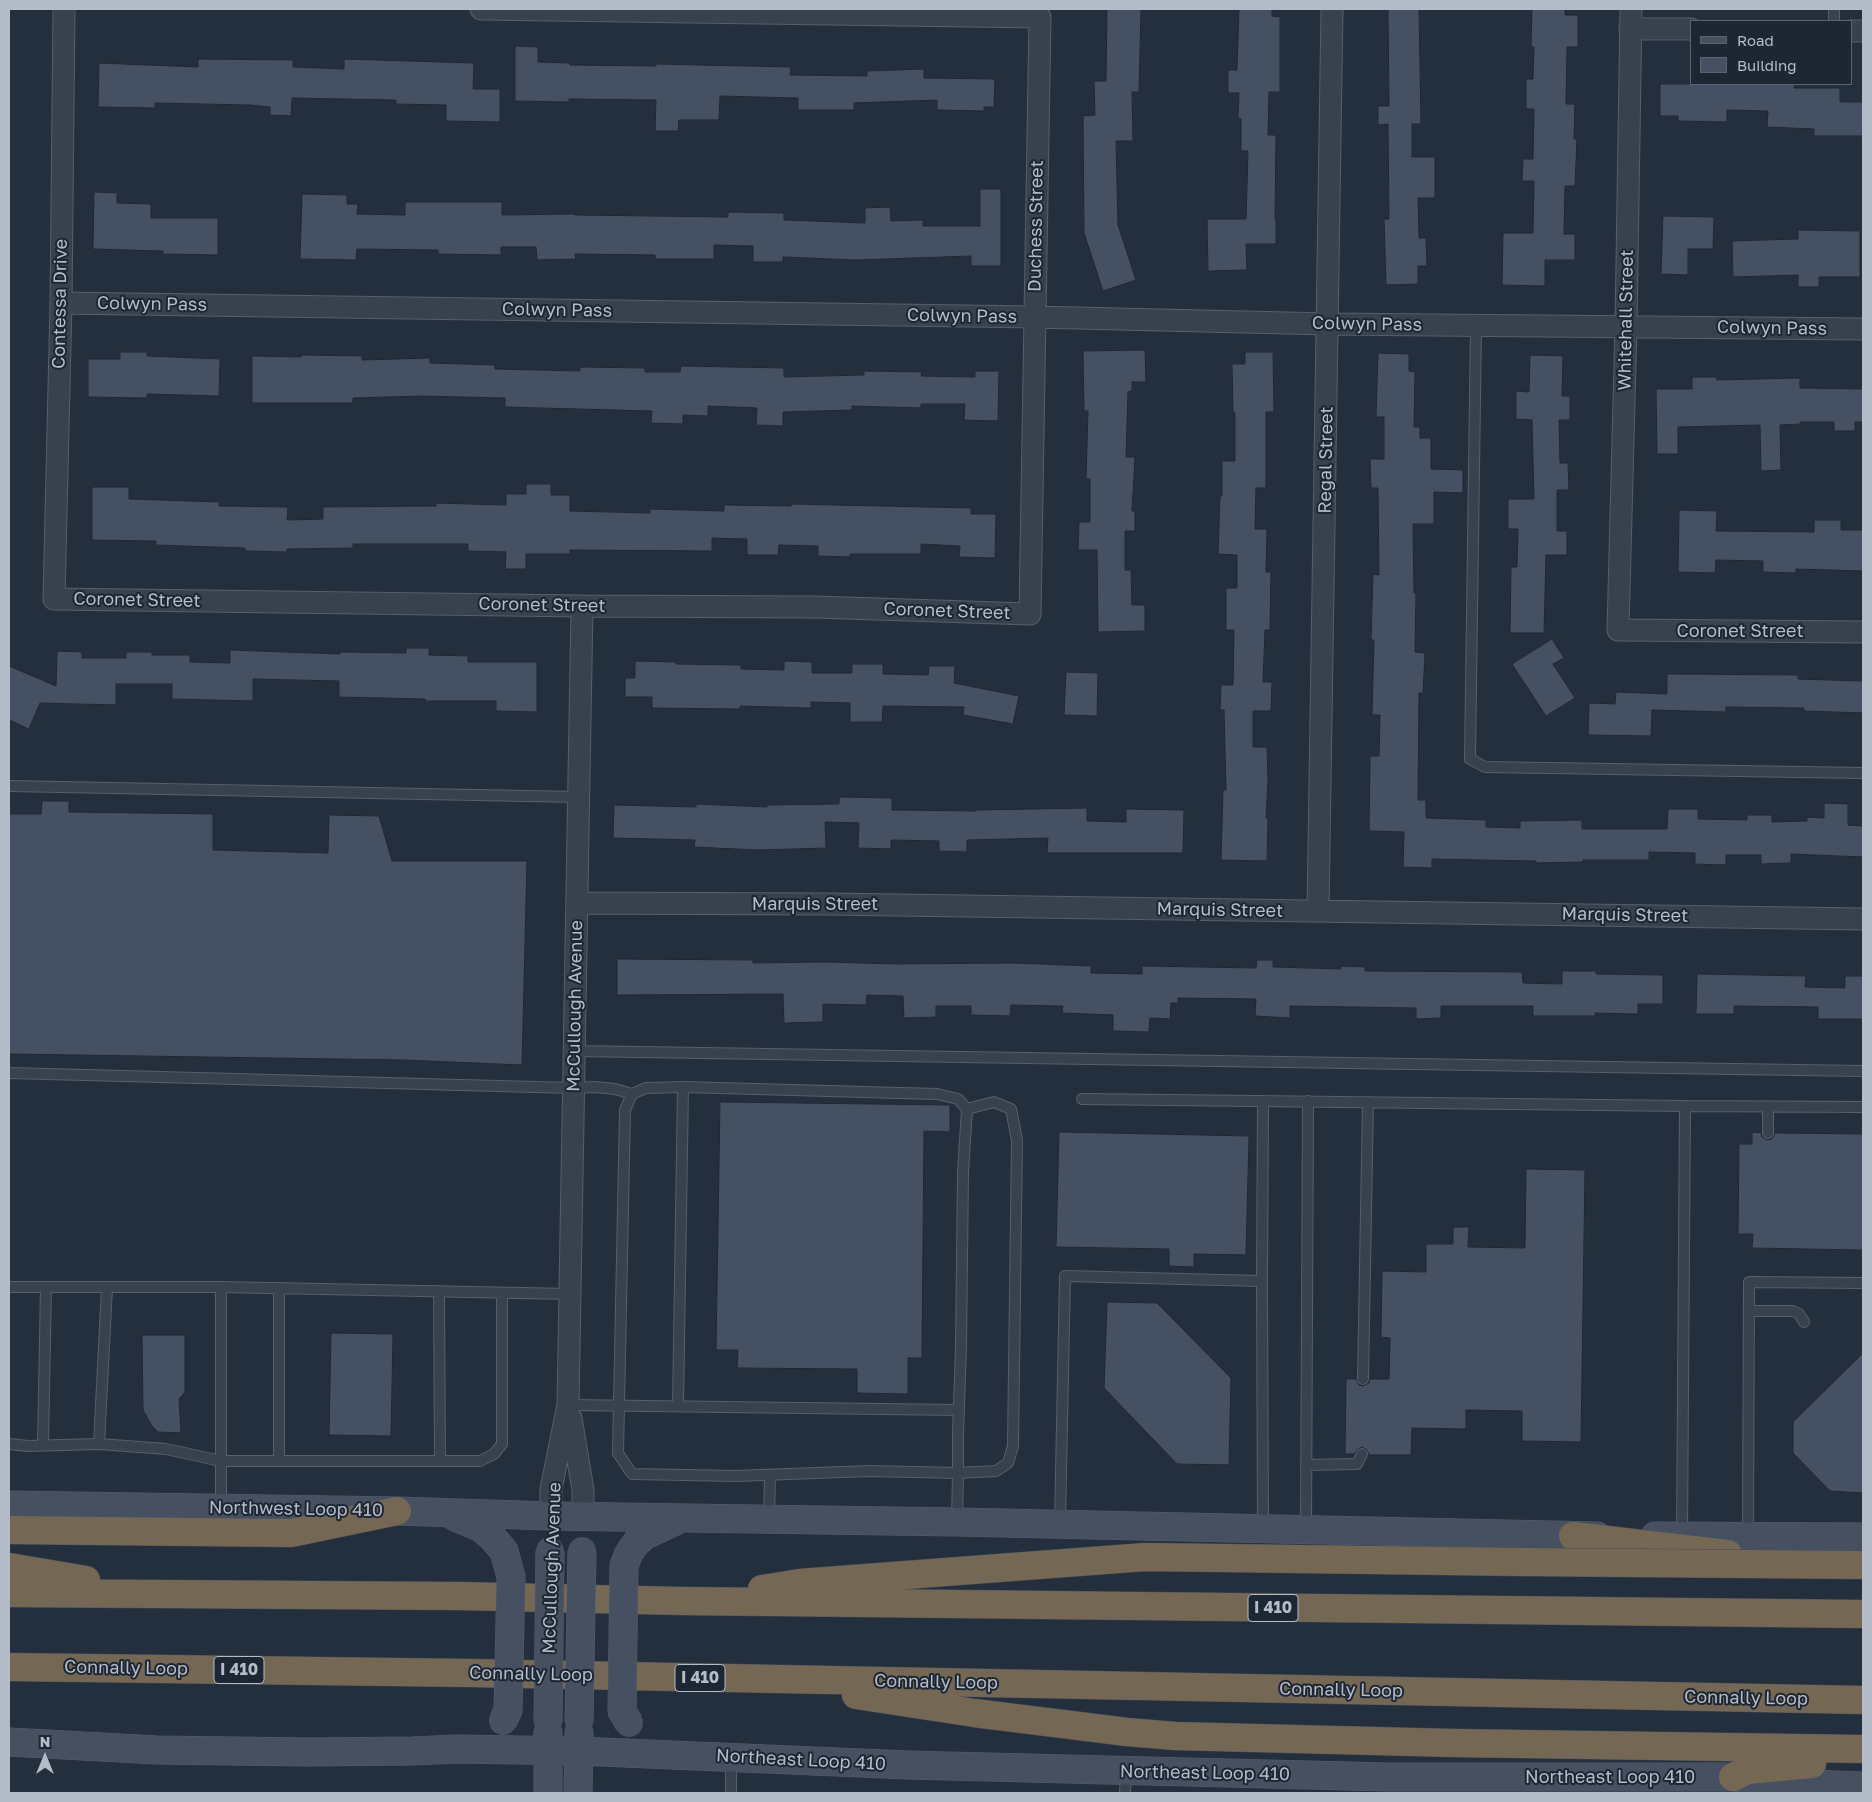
<!DOCTYPE html>
<style>
body{margin:0}
#map{position:relative;width:1872px;height:1802px;overflow:hidden;background:#242f3e;font-family:"Golos Text",sans-serif}
canvas{display:block}
.frame{position:absolute;inset:0;border:10px solid #b4bcc9;pointer-events:none}
.legend{position:absolute;left:1690px;top:20px;width:162px;height:65px;box-sizing:border-box;background:#1d2633;border:1px solid #59626f;margin:0;padding:6px 9px;list-style:none;font-size:15px;color:#b4bcc9}
.legend li{display:flex;align-items:center;gap:10px;height:25px}
.legend b{width:25px;border:1px solid #59626f}
.north{position:absolute;left:20px;top:1732px;width:50px;height:50px;-webkit-text-stroke:4px #1d2633;paint-order:stroke;rotate:0deg;font-size:14px;font-weight:700;line-height:20px;text-align:center;color:#b4bcc9}
.north::after{content:'';display:block;margin:auto;width:18px;height:22px;background:#b4bcc9;clip-path:polygon(50% 0,100% 100%,50% 72%,0 100%)}
</style>
<div id="map">
<canvas width="1872" height="1802"></canvas>
<div class="frame"></div>
<ul class="legend">
<li><b style="height:6px;background:#465061"></b>Road</li>
<li><b style="height:14px;background:#455162"></b>Building</li>
</ul>
<div class="north">N</div>
</div>
<script>
const ctx = document.querySelector('canvas').getContext('2d');
ctx.lineJoin = 'round';
function paint(path, color) {
  ctx.fillStyle = color;
  ctx.fill(path, 'evenodd');
}
function poly(rows) {
  const path = new Path2D();
  for (const r of rows) {
    path.moveTo(r[0], r[1]);
    for (let i = 2; i < r.length; i += 2) path.lineTo(r[i], r[i + 1]);
  }
  return path;
}
function strokePath(path, color, width, dash) {
  ctx.strokeStyle = color;
  ctx.lineWidth = width;
  ctx.lineCap = dash ? 'butt' : 'round';
  ctx.setLineDash(dash || []);
  ctx.stroke(path);
}
function drawText(font, color, halo, rows, align = 'center') {
  ctx.font = font + ' "Golos Text",sans-serif';
  ctx.lineWidth = 4;
  ctx.setLineDash([]);
  ctx.textBaseline = 'middle';
  ctx.strokeStyle = halo;
  ctx.fillStyle = color;
  for (const [text, x, y, turn = 0] of rows) {
    ctx.save();
    ctx.translate(x, y);
    ctx.rotate((+turn || 0) * Math.PI / 180);
    ctx.textAlign = isNaN(turn) ? turn : align;
    if (halo) ctx.strokeText(text, 0, 0);
    ctx.fillText(text, 0, 0);
    ctx.restore();
  }
}
const building = poly([
 [1107,9,1141,9,1139,92,1132,92,1133,141,1116,141,1118,225,1136,280,1103,291,1084,233,1083,116,1095,115,1094,81,1106,81,1107,9],
 [1239,9,1272,9,1272,16,1280,17,1280,92,1269,92,1268,135,1276,135,1275,219,1276,219,1276,244,1246,244,1247,270,1208,271,1207,219,1246,219,1248,151,1241,151,1241,119,1238,118,1239,93,1228,93,1228,70,1237,70,1239,9],
 [1388,9,1419,9,1421,124,1412,124,1412,157,1435,157,1435,198,1418,198,1419,238,1426,238,1427,266,1418,266,1418,284,1386,285,1384,219,1389,219,1388,124,1378,125,1378,106,1389,106,1388,9],
 [1532,9,1565,9,1565,15,1578,15,1578,47,1567,47,1566,104,1575,104,1574,139,1577,139,1575,186,1565,186,1564,234,1575,234,1575,260,1545,260,1545,286,1502,285,1503,233,1533,233,1534,181,1522,181,1523,159,1533,159,1534,109,1526,109,1526,79,1533,79,1534,47,1531,47,1532,9],
 [515,46,538,47,538,62,570,63,570,65,656,66,656,64,791,67,790,75,867,76,867,71,924,69,924,78,995,79,994,107,984,107,984,111,937,110,937,100,854,103,854,110,798,110,798,98,720,96,719,120,679,120,678,131,655,131,656,100,569,99,569,102,515,101,515,46],
 [198,59,293,60,293,67,344,69,344,59,474,63,473,89,500,89,500,122,446,121,446,105,396,104,396,100,292,98,291,116,270,115,270,107,250,105,155,103,155,108,98,107,99,63,198,67,198,59],
 [1660,84,1795,84,1794,88,1840,88,1840,102,1863,102,1863,136,1814,136,1814,129,1767,127,1768,111,1727,110,1727,122,1678,121,1678,116,1660,116,1660,84],
 [980,189,1001,189,1001,266,971,266,971,256,855,260,783,257,783,262,753,262,753,246,714,245,714,259,655,259,655,255,575,254,576,259,537,260,536,247,501,247,501,255,438,254,438,250,357,249,356,260,300,259,302,194,347,195,347,204,358,204,357,214,405,215,405,202,502,202,502,215,575,214,575,215,728,217,728,212,784,213,784,220,865,223,865,208,890,207,891,221,923,220,923,226,980,226,980,189],
 [94,192,117,193,117,203,151,204,151,218,218,218,218,255,163,254,163,251,93,249,94,192],
 [1663,216,1714,217,1713,249,1688,249,1688,275,1661,274,1663,216],
 [1798,230,1860,231,1860,277,1819,277,1819,287,1798,287,1798,275,1733,277,1732,241,1798,239,1798,230],
 [1145,350,1146,382,1132,382,1132,391,1128,392,1126,457,1135,457,1132,511,1135,511,1135,531,1125,531,1125,570,1131,570,1132,605,1145,605,1145,631,1098,632,1097,550,1078,550,1079,522,1090,522,1090,479,1086,479,1088,411,1084,411,1083,351,1145,350],
 [120,352,147,352,147,356,220,359,219,396,147,394,147,398,88,397,88,359,120,359,120,352],
 [1245,352,1273,352,1274,412,1266,412,1266,488,1256,488,1255,529,1267,529,1266,572,1271,572,1270,630,1265,630,1263,682,1272,682,1271,711,1253,711,1253,747,1267,747,1268,781,1266,818,1268,818,1267,861,1221,860,1223,790,1226,790,1224,710,1220,710,1221,685,1233,685,1234,630,1226,630,1226,588,1237,588,1237,555,1218,554,1220,496,1222,496,1222,461,1235,461,1235,413,1233,413,1232,364,1245,364,1245,352],
 [1378,353,1409,354,1409,371,1415,372,1414,427,1420,427,1420,438,1431,438,1431,469,1463,470,1463,493,1434,492,1434,524,1413,524,1414,593,1416,593,1415,652,1425,653,1423,693,1419,693,1418,800,1426,800,1426,818,1486,820,1486,827,1520,828,1520,821,1582,820,1582,829,1667,829,1668,809,1698,809,1698,819,1747,820,1747,815,1772,815,1772,822,1807,821,1807,817,1824,818,1824,803,1848,804,1848,825,1863,826,1863,857,1791,854,1791,863,1761,864,1761,855,1726,855,1726,865,1695,864,1695,853,1649,852,1649,860,1583,860,1583,862,1536,863,1536,861,1432,859,1432,868,1403,867,1404,832,1369,831,1370,756,1379,756,1380,715,1372,715,1374,640,1371,640,1373,574,1379,575,1378,488,1371,488,1370,459,1384,459,1384,417,1376,417,1378,353],
 [301,355,362,356,362,360,430,358,430,363,495,365,495,369,580,371,580,367,645,368,645,372,680,372,681,366,784,368,784,377,864,375,864,371,922,372,921,376,975,377,975,371,999,371,998,421,964,420,965,404,921,404,921,408,852,406,852,410,783,412,783,426,756,425,757,408,708,406,708,416,683,415,683,424,651,423,652,411,505,407,505,398,421,396,353,398,353,403,252,403,252,356,301,357,301,355],
 [1530,355,1563,356,1562,396,1570,396,1570,420,1559,420,1560,463,1568,463,1569,490,1557,490,1557,531,1567,531,1567,555,1546,555,1544,633,1510,633,1511,567,1517,567,1518,529,1508,529,1508,499,1534,499,1532,420,1516,419,1516,391,1529,392,1530,355],
 [1692,377,1716,377,1717,380,1800,378,1800,388,1863,389,1863,422,1855,422,1855,431,1834,431,1834,422,1800,422,1801,424,1780,425,1781,470,1761,471,1760,425,1678,427,1678,454,1657,454,1656,389,1692,389,1692,377],
 [526,484,551,484,551,495,570,495,570,511,650,513,650,509,724,511,724,505,791,506,791,504,971,508,971,514,996,514,995,558,959,557,960,546,921,544,921,554,850,554,850,557,818,556,818,546,779,545,778,555,747,555,747,539,712,538,712,551,570,550,570,554,526,554,526,569,505,569,506,552,468,551,468,544,353,544,353,548,287,549,287,552,245,551,245,548,156,545,156,541,92,540,92,487,129,487,129,499,219,502,219,506,288,507,287,520,323,519,323,507,436,506,436,503,506,505,506,494,526,494,526,484],
 [1679,510,1717,511,1716,531,1814,532,1814,520,1841,520,1841,530,1863,530,1863,571,1796,569,1796,573,1763,572,1763,561,1716,560,1715,573,1678,572,1679,510],
 [1552,639,1564,658,1553,664,1575,698,1546,716,1512,664,1552,639],
 [406,648,429,648,429,655,468,656,468,662,537,662,537,712,496,711,496,701,425,701,425,699,339,697,339,681,253,679,253,701,172,699,172,684,116,684,116,705,40,703,29,729,9,720,9,666,56,686,57,651,82,652,82,658,126,658,126,652,152,652,152,655,190,655,190,662,230,663,230,650,340,654,340,652,406,653,406,648],
 [635,661,676,662,676,664,741,665,741,669,784,670,784,661,812,662,812,673,852,673,852,664,883,664,883,674,928,675,929,666,955,666,954,683,1019,696,1013,724,963,715,964,707,883,706,882,722,850,722,850,703,811,702,811,708,740,706,740,709,652,708,652,697,625,697,625,678,635,678,635,661],
 [1066,672,1098,673,1097,716,1064,715,1066,672],
 [1667,674,1798,675,1798,679,1863,681,1863,713,1804,711,1804,708,1726,707,1726,712,1652,710,1651,736,1588,735,1589,703,1615,704,1616,692,1667,694,1667,674],
 [839,797,892,798,892,810,976,811,976,810,1087,808,1087,821,1126,822,1126,809,1184,810,1183,853,1047,853,1048,838,967,840,967,852,939,851,939,841,891,840,891,849,858,848,859,823,825,822,826,848,757,850,694,847,695,840,613,838,614,805,696,807,696,804,767,807,767,805,839,804,839,797],
 [42,801,69,801,69,812,213,814,213,850,328,853,329,815,379,816,392,861,527,861,522,1065,404,1060,9,1054,9,814,41,814,42,801],
 [617,959,753,960,753,963,826,962,896,964,1013,963,1091,966,1091,973,1142,974,1142,966,1256,968,1257,960,1273,960,1273,967,1341,969,1341,966,1365,967,1365,971,1522,972,1523,983,1562,984,1562,971,1596,971,1596,974,1663,975,1663,1004,1638,1004,1638,1014,1595,1013,1595,1016,1533,1016,1533,1006,1441,1006,1441,1018,1416,1019,1416,1008,1290,1006,1290,1018,1255,1016,1256,999,1178,998,1178,1003,1171,1003,1170,1019,1150,1018,1149,1032,1113,1031,1113,1015,1062,1013,1063,1006,1011,1005,1010,1016,971,1015,971,1006,936,1006,936,1017,904,1018,903,996,867,995,866,1005,823,1004,823,1022,784,1023,783,994,617,995,617,959],
 [1697,974,1806,976,1805,987,1845,988,1845,976,1863,976,1863,1019,1818,1019,1818,1007,1734,1006,1734,1014,1696,1014,1697,974],
 [720,1102,950,1105,950,1132,924,1131,922,1358,908,1358,908,1394,857,1393,857,1369,737,1368,738,1350,716,1350,720,1102],
 [1059,1132,1249,1136,1246,1255,1194,1254,1194,1267,1169,1266,1169,1249,1056,1247,1059,1132],
 [1752,1132,1761,1133,1762,1137,1768,1140,1772,1139,1775,1133,1863,1134,1863,1250,1752,1248,1753,1234,1738,1234,1739,1144,1752,1144,1752,1132],
 [1526,1169,1585,1170,1581,1442,1522,1441,1522,1411,1466,1410,1466,1429,1412,1428,1411,1455,1369,1455,1367,1450,1362,1447,1358,1449,1354,1454,1345,1454,1346,1379,1356,1379,1359,1385,1363,1386,1369,1383,1370,1379,1389,1379,1390,1338,1381,1337,1382,1271,1426,1272,1426,1244,1453,1244,1453,1227,1469,1227,1468,1247,1525,1248,1526,1169],
 [1107,1302,1157,1303,1231,1378,1229,1465,1177,1464,1104,1388,1107,1302],
 [331,1333,393,1334,391,1436,329,1435,331,1333],
 [142,1335,185,1335,185,1392,179,1399,181,1433,158,1432,152,1426,143,1410,142,1335],
 [1863,1353,1863,1493,1830,1491,1793,1453,1793,1422,1863,1353]
]);
paint(building, '#455162');
strokePath(building, '#1f2835', 1);
const lane = poly([
 [1834,21,1834,9],
 [1476,325,1470,759,1485,767,1863,773],
 [9,786,578,797],
 [574,1051,1863,1071],
 [9,1073,574,1088,594,1087,615,1089,632,1094],
 [1082,1099,1685,1106,1682,1535],
 [1685,1106,1863,1107],
 [1768,1106,1768,1133],
 [1262,1281,1263,1528],
 [9,1287,221,1287,221,1507],
 [221,1287,570,1294],
 [439,1291,440,1461],
 [1749,1311,1793,1311,1799,1314,1804,1322],
 [1363,1379,1368,1102],
 [568,1405,959,1410],
 [678,1406,683,1087],
 [9,1444,28,1446,99,1444,166,1449,221,1461,480,1461,494,1454,502,1444,502,1293],
 [99,1444,107,1287],
 [43,1445,46,1287],
 [279,1461,279,1288],
 [1306,1465,1357,1464,1362,1454],
 [769,1518,770,1475],
 [957,1521,958,1473,958,1433,961,1347,963,1172,967,1109,958,1099,937,1094,683,1087,646,1088,632,1094,625,1110,618,1453,632,1474,736,1476,869,1471,958,1473,996,1471,1008,1463,1013,1446,1017,1140,1011,1109,994,1102,967,1109],
 [1060,1523,1065,1276,1262,1281,1263,1101],
 [1306,1528,1308,1101],
 [1748,1535,1749,1282,1863,1283],
 [731,1793,731,1759],
 [1125,1793,1126,1772]
]);
const street = poly([
 [64,9,61,303,54,599,582,606,815,607,1030,614,1040,17,481,9],
 [1631,9,1626,326,1618,630,1863,632],
 [1630,29,1691,29],
 [1851,31,1863,31],
 [61,303,1035,317,1328,324,1863,329],
 [577,903,827,904,1863,919],
 [1318,911,1332,9],
 [571,1418,583,1490,583,1516],
 [551,1516,551,1489,568,1405,582,606]
]);
const secondary = poly([
 [9,1505,397,1511,551,1516,957,1522,1597,1536],
 [455,1517,481,1528,492,1537,504,1551],
 [1655,1536,1863,1537],
 [629,1553,636,1543,644,1536,678,1520],
 [548,1733,548,1793],
 [9,1742,157,1750,309,1752,413,1751,457,1749,578,1751,908,1765,1387,1777,1733,1777,1809,1784,1863,1786],
 [578,1793,579,1733]
]);
const highway = poly([
 [9,1530,291,1533,397,1511],
 [1573,1536,1728,1554],
 [9,1567,86,1580],
 [762,1589,800,1583,1145,1557,1524,1562],
 [9,1593,459,1596,682,1601,1863,1614],
 [9,1667,469,1673,1863,1700],
 [856,1695,974,1713,1127,1732,1175,1736,1454,1743,1863,1749],
 [1733,1777,1748,1770,1812,1764]
]);
strokePath(lane, '#565f6c', 12);
strokePath(street, '#565f6c', 23);
strokePath(secondary, '#565f6c', 29);
strokePath(highway, '#434c59', 29);
strokePath(lane, '#38414e', 10);
strokePath(street, '#38414e', 21);
strokePath(secondary, '#465061', 28);
strokePath(highway, '#746855', 28);
const secondaryBridge = poly([
 [629,1553,624,1566,622,1711,629,1723],
 [503,1721,508,1710,511,1577,504,1551],
 [548,1722,550,1551],
 [579,1722,582,1551]
]);
const highwayBridge = poly([
 [1524,1562,1863,1565]
]);
strokePath(secondaryBridge, '#565f6c', 29, []);
strokePath(highwayBridge, '#434c59', 29, []);
strokePath(secondaryBridge, '#465061', 28);
strokePath(highwayBridge, '#746855', 28);
for (const [x, y, w] of [
 [1273,1608,50],
 [239,1670,50],
 [700,1678,50]
]) {
  const box = new Path2D();
  box.roundRect(x - w / 2, y - 13.5, w, 27, 4);
  ctx.fillStyle = '#1d2633';
  ctx.fill(box);
  strokePath(box, '#b4bcc9', 1);
}
drawText('bold 16px', '#b4bcc9', null, [
 ["I 410",1273,1608],
 ["I 410",239,1670],
 ["I 410",700,1678]
]);
drawText('18px', '#b4bcc9', '#1d2633', [
 ["Duchess Street",1036,226,-89],
 ["Contessa Drive",60,304,-89],
 ["Colwyn Pass",152,304,1],
 ["Colwyn Pass",557,310,1],
 ["Colwyn Pass",962,316,1],
 ["Whitehall Street",1626,320,-89],
 ["Colwyn Pass",1367,324,1],
 ["Colwyn Pass",1772,328,1],
 ["Regal Street",1326,460,-89],
 ["Coronet Street",137,600,1],
 ["Coronet Street",542,605,1],
 ["Coronet Street",947,611,2],
 ["Coronet Street",1740,631],
 ["Marquis Street",815,904],
 ["Marquis Street",1220,910,1],
 ["Marquis Street",1625,915,1],
 ["McCullough Avenue",575,1006,-89],
 ["Northwest Loop 410",296,1509,1],
 ["McCullough Avenue",552,1568,-88],
 ["Connally Loop",126,1668,1],
 ["Connally Loop",531,1674,1],
 ["Connally Loop",936,1682,1],
 ["Connally Loop",1341,1690,1],
 ["Connally Loop",1746,1698,1],
 ["Northeast Loop 410",801,1760,3],
 ["Northeast Loop 410",1205,1773,1],
 ["Northeast Loop 410",1610,1777]
]);
</script>
